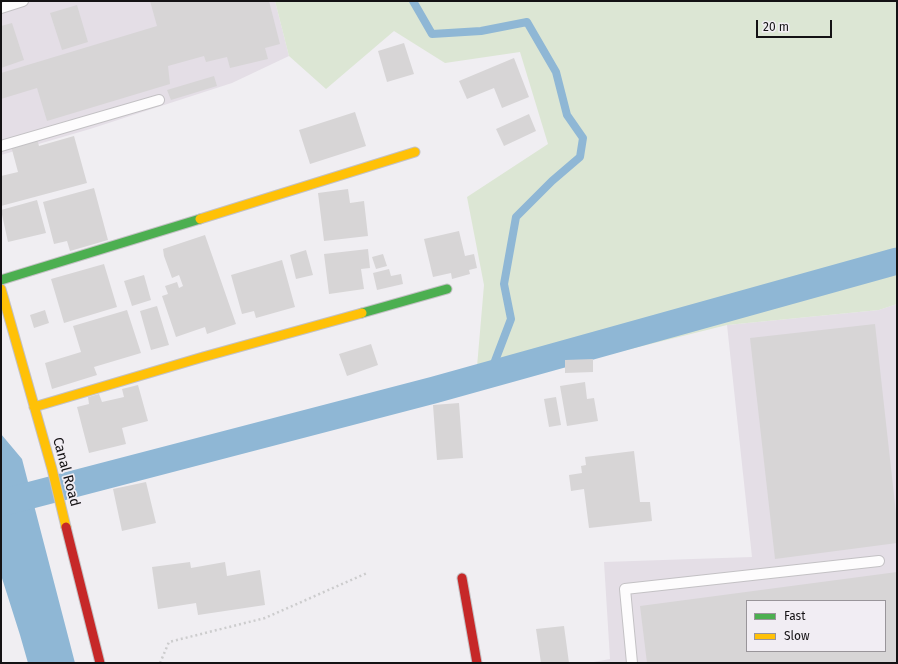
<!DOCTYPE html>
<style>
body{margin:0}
#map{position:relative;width:898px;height:664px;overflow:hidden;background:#f0eef2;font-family:"Fira Sans",sans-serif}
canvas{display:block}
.frame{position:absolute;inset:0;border:2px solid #141214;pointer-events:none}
.legend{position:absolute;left:746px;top:600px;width:140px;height:52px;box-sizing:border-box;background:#f1edf3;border:1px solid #99959a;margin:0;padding:5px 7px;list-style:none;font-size:12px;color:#141214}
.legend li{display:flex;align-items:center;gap:8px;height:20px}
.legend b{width:20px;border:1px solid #99959a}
.scale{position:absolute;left:756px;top:20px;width:76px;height:18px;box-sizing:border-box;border:2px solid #141214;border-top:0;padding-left:5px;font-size:12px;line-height:14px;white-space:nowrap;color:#141214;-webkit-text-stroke:3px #f1edf3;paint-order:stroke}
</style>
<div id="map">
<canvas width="898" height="664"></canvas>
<div class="frame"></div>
<ul class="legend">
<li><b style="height:5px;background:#4caf50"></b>Fast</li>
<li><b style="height:5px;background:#ffc107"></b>Slow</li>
</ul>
<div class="scale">20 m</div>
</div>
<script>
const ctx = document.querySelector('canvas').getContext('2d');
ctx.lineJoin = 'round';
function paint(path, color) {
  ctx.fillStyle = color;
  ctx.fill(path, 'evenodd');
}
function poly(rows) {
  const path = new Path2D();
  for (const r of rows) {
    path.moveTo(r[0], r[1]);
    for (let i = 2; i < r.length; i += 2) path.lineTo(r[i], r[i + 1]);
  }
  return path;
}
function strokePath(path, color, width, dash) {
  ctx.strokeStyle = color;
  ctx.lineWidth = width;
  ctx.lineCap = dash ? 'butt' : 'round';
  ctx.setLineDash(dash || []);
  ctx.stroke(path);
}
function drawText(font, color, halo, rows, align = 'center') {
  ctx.font = font + ' "Fira Sans",sans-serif';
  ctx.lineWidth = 3.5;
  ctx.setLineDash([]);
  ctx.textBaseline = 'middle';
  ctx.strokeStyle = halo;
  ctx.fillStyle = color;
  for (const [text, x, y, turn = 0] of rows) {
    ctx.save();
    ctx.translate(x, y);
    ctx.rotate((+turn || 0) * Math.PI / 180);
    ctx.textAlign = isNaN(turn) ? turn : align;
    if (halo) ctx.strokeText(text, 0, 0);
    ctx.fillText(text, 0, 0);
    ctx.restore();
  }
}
paint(poly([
 [1,1,275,1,289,56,232,83,90,129,1,155],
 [897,304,897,663,588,663,610,659,604,562,752,557,727,325,879,310],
 [747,601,885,601,885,651,747,651]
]), '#e4dee6');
paint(poly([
 [275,1,897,1,897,304,879,310,727,325,538,372,475,390,484,285,467,197,548,144,520,52,445,63,394,31,326,89,289,56]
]), '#dce6d4');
paint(poly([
 [1,434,22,459,75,663,28,663,20,635,1,575]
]), '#8fb7d5');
strokePath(poly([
 [413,1,432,34,481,31,527,22,556,72,567,115,583,138,580,157,552,181,516,217,504,284,511,319,490,374]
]), '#8fb7d5', 8);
strokePath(poly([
 [1,503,434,390,897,261]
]), '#8fb7d5', 27);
paint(poly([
 [150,1,269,1,280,44,265,48,268,59,230,68,227,57,206,62,204,56,168,66,170,84,47,121,37,88,1,99,1,73,157,26],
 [77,5,88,42,62,50,50,13],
 [12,23,24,60,1,68,1,26],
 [404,43,414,74,387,82,378,51],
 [514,58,529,97,502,108,494,88,467,99,459,81],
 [214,76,217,86,171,100,167,90],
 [355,112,366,146,310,164,299,130],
 [529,114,536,131,504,146,496,129],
 [74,136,87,183,1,206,1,176,18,172,11,146,37,139,39,146],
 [94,188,108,240,70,251,67,241,54,244,43,202],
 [348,189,350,203,364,201,368,236,324,241,318,193],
 [37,200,46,233,8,242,1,210],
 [459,231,465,256,474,254,477,268,469,270,470,274,452,279,451,273,433,277,424,239],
 [205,235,236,324,207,334,205,327,176,337,162,296,168,294,165,286,177,282,179,288,183,286,179,275,172,278,164,256,163,249],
 [368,249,370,268,361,269,364,289,329,294,324,254],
 [306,250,313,275,296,279,290,255],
 [383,254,387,266,376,269,372,257],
 [282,260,295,307,256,318,254,311,242,314,231,275],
 [104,264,117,307,64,323,51,279],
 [389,269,391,276,401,274,403,284,377,290,373,273],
 [144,275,151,300,132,306,124,281],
 [157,306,169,345,151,350,140,311],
 [45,310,49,323,34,328,30,315],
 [127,310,141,353,94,367,97,375,52,389,45,363,81,352,73,326],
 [875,324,897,522,897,543,775,559,750,338],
 [371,344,378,365,347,376,339,354],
 [593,359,593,372,565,373,565,360],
 [585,382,587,399,594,398,598,421,567,426,560,386],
 [138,385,148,421,122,428,126,444,89,453,77,407,89,404,88,397,99,394,102,402,124,397,122,389],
 [556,397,561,425,549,427,544,399],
 [459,403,463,458,437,460,433,405],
 [634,451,640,502,650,502,652,521,589,528,584,489,571,491,569,475,582,473,581,466,586,465,585,457],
 [146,482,156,523,122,531,113,489],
 [190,562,191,568,225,562,227,576,260,570,265,605,198,615,196,603,158,609,152,567],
 [897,572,897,663,647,663,640,606],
 [747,601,885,601,885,651,747,651],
 [564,626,569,663,541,663,536,629]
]), '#d7d5d6');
const lane = poly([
 [1,8,23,1],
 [1,146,159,100],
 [632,663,625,589,879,561]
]);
const fast = poly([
 [1,280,200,219],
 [362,313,447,289]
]);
const slow = poly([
 [200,219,415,152],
 [1,289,52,469,66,527],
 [34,407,203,357,362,313]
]);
const jam = poly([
 [66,527,100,663],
 [462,578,477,663]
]);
strokePath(lane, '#c3c1c4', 12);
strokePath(fast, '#c3c1c4', 11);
strokePath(slow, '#c3c1c4', 11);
strokePath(jam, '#c3c1c4', 11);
strokePath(poly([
 [160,663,169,642,265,618,367,573]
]), '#cccccd', 2.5, [2, 3]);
strokePath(lane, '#fdfcfd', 10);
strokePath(fast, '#4caf50', 9);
strokePath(slow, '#ffc107', 9);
strokePath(jam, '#c62828', 9);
drawText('14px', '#141214', '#f1edf3', [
 ["Canal Road",66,472,75]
]);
</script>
